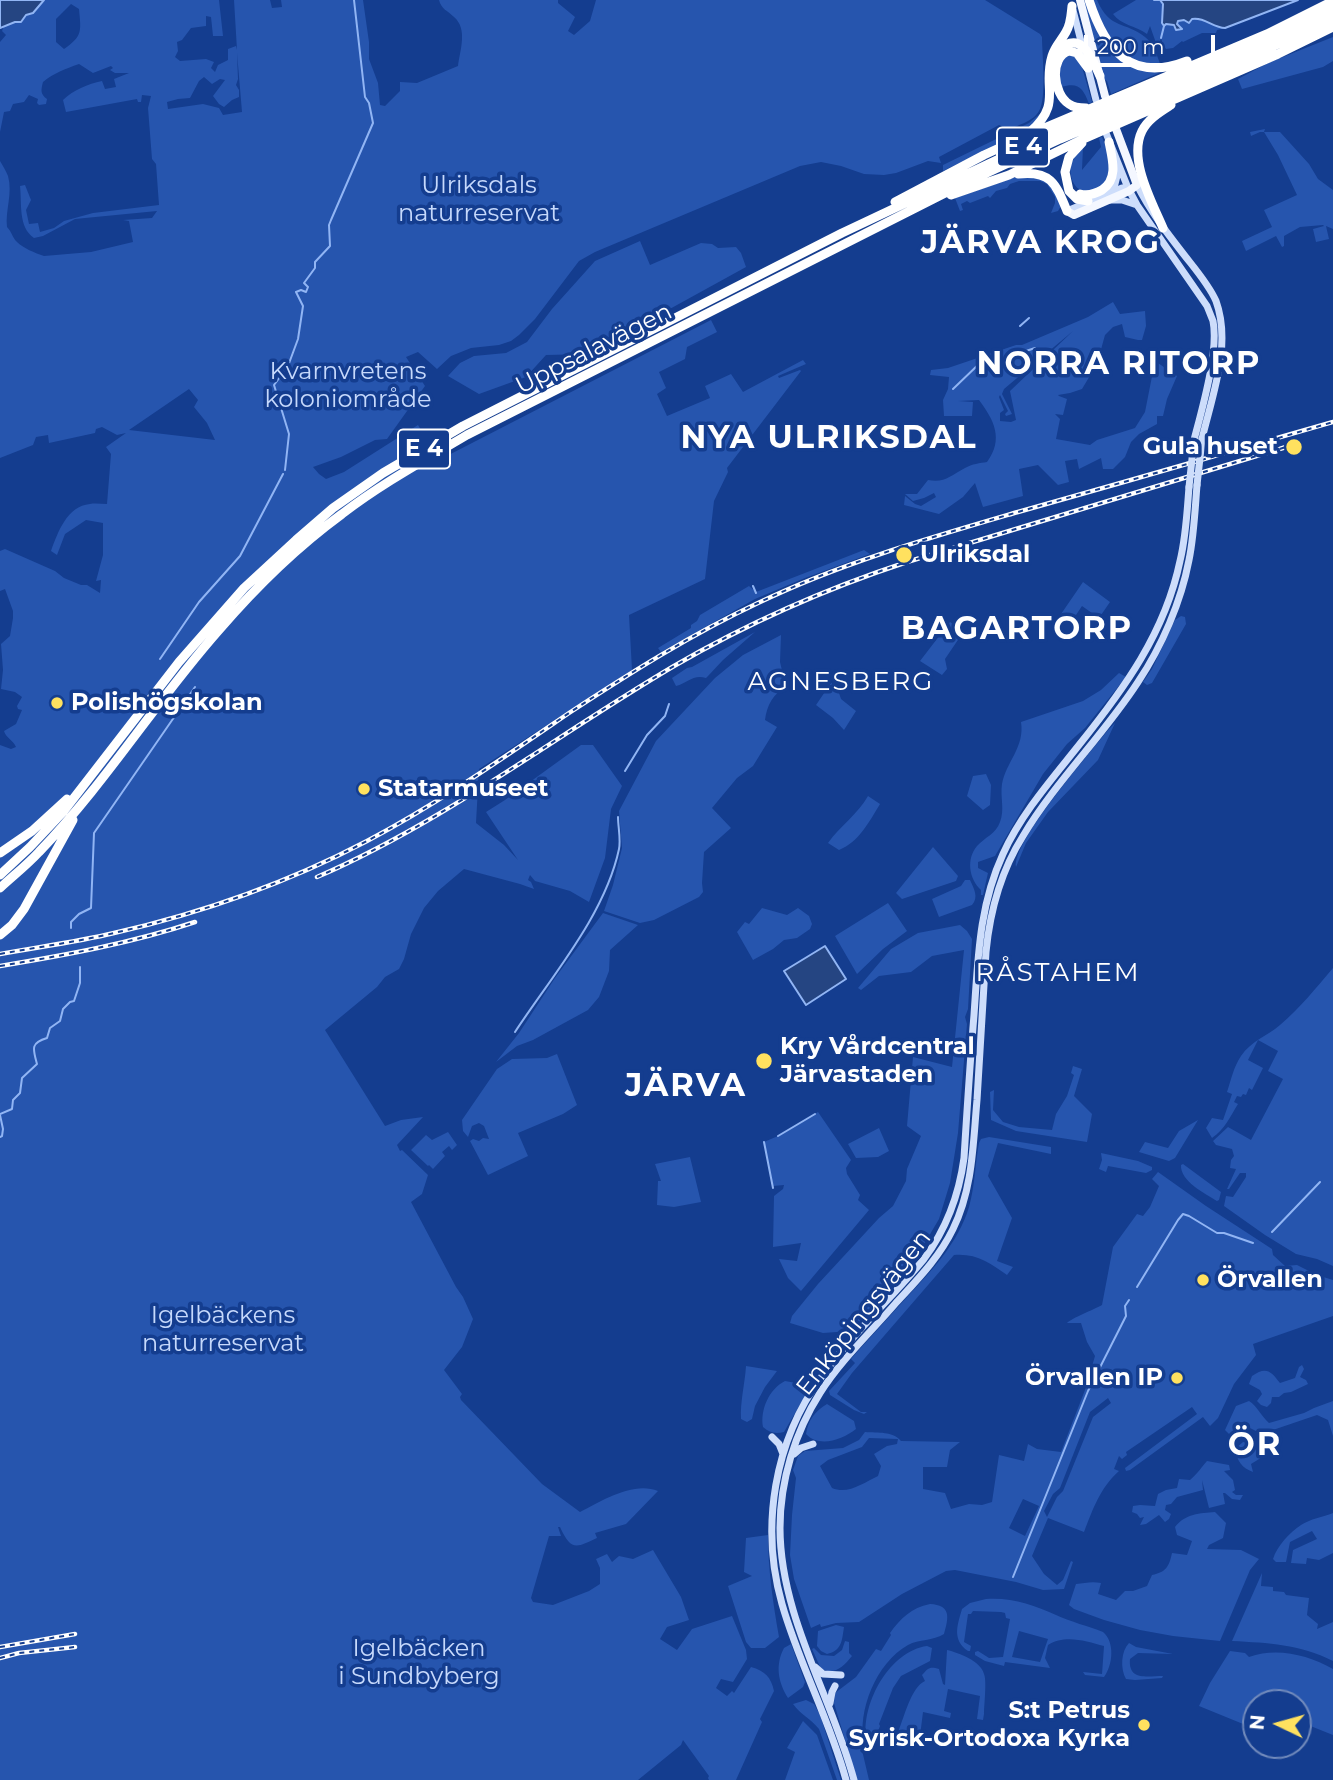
<!DOCTYPE html>
<html>
<head>
<meta charset="utf-8">
<style>
	body { margin:0 }
	#map { position:relative; width:1333px; height:1780px; overflow:hidden; background:#143d8f; font-family:Montserrat,sans-serif }
	canvas { display:block }
	.north { position:absolute; left:1242px; top:1689px; width:70px; height:70px; box-sizing:border-box; background:#143d8f; border:2px solid #728bbc; border-radius:50%; rotate:275deg; font-size:19px; font-weight:700; line-height:28px; text-align:center; color:#fff }
	.north::after { content:''; display:block; margin:auto; width:24px; height:32px; background:#ffe15f; clip-path:polygon(50% 0,100% 100%,50% 72%,0 100%) }
	.scale { position:absolute; left:1084px; top:35px; width:131px; height:32px; box-sizing:border-box; border:4px solid #fff; border-top:0; padding-left:9px; font-size:21px; line-height:24px; white-space:nowrap; color:#fff; -webkit-text-stroke:5px #143d8f; paint-order:stroke }
</style>
</head>
<body>
<div id="map">
<canvas width="1333" height="1780"></canvas>
<div class="north">N</div>
<div class="scale">200 m</div>
</div>
<script>
const c = document.querySelector('canvas').getContext('2d');
c.lineJoin = 'round';
function fill(path, color) {
  c.fillStyle = color;
  c.fill(path, 'evenodd');
}
function strokePath(path, color, width, dash) {
  c.strokeStyle = color;
  c.lineWidth = width;
  c.lineCap = dash ? 'butt' : 'round';
  c.setLineDash(dash || []);
  c.stroke(path);
}
function label(font, color, halo, rows, align = 'center') {
  c.font = font + ' Montserrat,sans-serif';
  c.lineWidth = 7;
  c.setLineDash([]);
  c.textBaseline = 'middle';
  c.strokeStyle = halo;
  c.fillStyle = color;
  for (const [text, x, y, turn = 0] of rows) {
    c.save();
    c.translate(x, y);
    c.rotate((+turn || 0) * Math.PI / 180);
    c.textAlign = isNaN(turn) ? turn : align;
    if (halo) c.strokeText(text, 0, 0);
    c.fillText(text, 0, 0);
    c.restore();
  }
}
fill(new Path2D(`
	M44,0h175l4,36h-10l-2,-19 -5,-1v10l-15,2 -9,12 -5,2 1,9 -3,6 5,4 26,-2 8,3 -3,6 4,4 3,-7 10,-5v-11l8,-3 1,4 -3,-50h36l2,8 10,-1 -1,-7h82l6,42v17l9,24 2,22 5,1 15,-15v-9l17,1 41,-17c2,-16 10,-37 -4,-49 -6,-6 -13,-8 -15,-17h119v3l17,14 -7,14 6,4 16,-14 6,-21h389l55,34 2,3c0,17 5,62 -3,74 -5,10 -23,15 -34,20l-1,-4 -5,-2 -60,32 2,6 -13,-2 -32,12 -12,2 -20,-1 -23,-8 -20,-4 -21,4 -205,86 -16,9 -44,58 -16,16 -8,6 -12,4 -28,3 -20,8 -14,13 -19,-17 -12,5 19,29 -38,53 -12,1 -34,17 -28,10 6,7 7,5 18,-7 74,-47 21,35 272,-140 6,12 -30,15 -2,12 -26,13 7,16 -9,6 10,22 43,-18 -5,-12 26,-12 12,18 60,-32 3,4 -28,12 1,2 21,-8 1,1 -74,97 1,4 -14,29 -9,78 -76,36 3,55 -153,99 -3,54 28,22 14,15 -32,-48 19,-12 76,-55h12l29,41 -11,23 -6,49 -16,44 -19,-11 -35,-10 -5,-6 -2,5 3,2 3,7 -14,-5 -56,-15 -26,22 -14,17 -13,26 -7,25 -5,10 -14,8 -8,10 -52,43 60,96 16,-6 22,-3 -26,28 3,6 2,-1 26,25 -6,19 -11,8 45,85 7,10 10,22 -11,28 -18,23 18,24 -2,3 1,3 81,84 38,28c22,-11 53,-31 78,-21l-32,33 -31,9 2,5c-21,10 -26,13 -37,-11h-2l3,9h-12l-18,62 2,4 20,3 36,-14 11,-7v-16l-4,-9 11,-5 5,8 7,-6 14,3 20,-9 28,47 8,23 -22,7 -7,12 17,11 15,-21 40,-13 14,34 1,9 -14,23 -12,-3 -5,9 11,8 5,-5 2,2 17,-26c14,4 20,10 23,24l-14,28 2,3 -26,58h-27l-1,-2 1,-2 -26,-36 -2,5 -43,35h-638v-1035l11,4 5,-2c-3,-7 -10,-9 -12,-16l12,-7 6,-14 -4,-1 -1,-3 5,-9 -7,-5 -14,-3 2,-19 -2,-26 9,-8 3,-18v-7l-8,-22 -5,2v-40l5,-2 50,22 9,7 17,7h6l13,8 1,-13 -5,1 7,-26v-32l-17,-3 -21,14 -8,21 -6,-4c7,-19 16,-45 39,-47 5,-1 11,0 17,0l4,-50 -5,-7 20,-14 -9,2 -15,-8 -6,2 -1,4 -46,10 -1,-8 -12,2 -3,8 -33,13v-297c3,5 6,10 8,15 5,17 -3,35 -1,51 5,5 5,10 10,15 6,6 18,11 27,14l47,-4 42,-10 -4,-21 -6,-1 29,-2 5,-7 -82,8 -32,17 -9,2c-16,-11 -12,-34 -14,-52l5,-1 6,15 -5,10 3,14 9,-1 2,9 14,-4 10,-7 29,-8 66,-8 -3,-41 -4,-5 -4,-51 3,-12 -9,-1 -1,7h-3l-1,-3 -71,13 -3,-12c10,-10 25,-16 39,-19l3,8 11,-2 -2,-8 15,-6h-14l-5,-3 3,-2 -2,-2 -18,7 -14,-9c-14,5 -25,9 -36,18 -2,8 -3,12 4,17l-1,5 -7,1 -2,-2 1,-4 -9,-4 -5,7 -11,2 -3,7 -6,1 -4,20v-90l6,-7 -4,-4 2,-5 11,-4h4l7,-7 8,-2zM71,4l8,5c2,22 4,27 -15,40l-8,-7v-23zM237,53l5,59 -19,3 -4,-7 -16,-4 -35,5 -1,-7 11,-3 12,-1 9,-17 5,-4 8,7 8,-5 5,1 -12,16 6,8 5,3 8,-7 7,-3v-7l-3,-5 2,-6zM189,389l9,11 -4,7 13,16 8,17 -86,-10z
	M1092,0h5c13,30 28,21 48,37 9,7 12,19 16,29 -7,-1 -16,-1 -23,-3 -26,-8 -37,-40 -46,-63z
	M1136,0h24l3,4 -1,19 2,2 1,-1 9,1 2,5 5,-2 -4,-5 1,-2c8,-2 17,-4 25,-2 8,3 14,8 22,9l-8,2 -1,3h-14l-19,9 -1,-1 -9,7 -7,1 -3,-4 -2,-7 -2,7 -3,-2 -6,-17 -3,8c-11,-8 -26,-9 -34,-20z
	M1084,1h2l8,20 41,47 24,5 -48,21 -4,-13 -3,-2z
	M1333,37v24l-10,6 -81,22 -4,-10 30,-16z
	M1068,54l9,3 5,10 10,35 -3,2c-6,-16 -10,-22 -28,-17l-2,-17 3,-13z
	M1045,102c2,10 -7,21 -17,28l-85,41v-6l86,-42 13,-11z
	M1265,129l-1,3h16l29,32 9,15 15,11v39l-7,-3 3,13 -13,3 -3,-13 11,-3 -1,-1 -23,2 -16,9v10l-2,1 -6,-11 -30,15 -4,-10 30,-14 -8,-17 33,-15 -19,-40 -14,-23h-4l-9,4 -1,-4z
	M1102,137c3,8 7,17 8,26 2,27 -33,41 -39,13 -1,-5 -1,-12 2,-16 2,-5 7,-9 10,-13l-1,23 19,-23 -2,-9z
	M1031,175l18,6 12,25 -3,5 -7,2 4,-10v-6l-8,-13 -7,-3h-21l-9,3 -3,4 -11,3 -6,7 -2,-2 -18,7 -3,-2 -6,3 2,6 -3,1 -5,-13 58,-20z
	M640,241l10,24 51,-22 11,1 6,4 18,-1 5,6 5,14 -158,87 -42,1 -20,22 -47,17 -31,-18 12,-13 14,-7 32,-3 21,-11 25,-33 43,-48z
	M1113,302l7,12 25,-3 1,15 -4,14h-4l-13,-3 -3,-13 -9,3 -8,8 -8,29 -15,25 -12,4 -12,2 1,1 8,3 -4,16 -8,-1 5,5 -4,20 34,6 7,-5 38,-12 10,-16 10,-51 22,15 -10,23 -4,17h-6v8l-18,10 -8,8 -6,15 -12,12h-10l-2,-11 -22,11 -2,-10 -12,2 4,21 -11,3 -20,-20 -19,4 4,27 -40,11 -8,-24 -12,14 -24,17 -35,-9 1,-9 10,8 6,2 15,-9 -2,-4 -10,5 -11,3 -8,-7h12l11,-14c17,3 22,-4 37,-12 7,-4 15,-5 22,-6 17,-23 7,-42 -8,-62l-21,1 15,1 -1,14h-28l-1,-16 5,-11 1,-12 -19,-2 1,-5 17,-2 68,-23h6l66,-28zM1073,331l-63,60 6,29 -5,2 -11,-1v-8l4,-3 -5,-13 1,-2 8,16 -3,3 1,2 6,-2 -10,-20 2,-5z
	M864,550l6,4 -65,24 -50,21 -94,53 -3,-4 33,-20v-3l6,-4 3,-6 49,-29 7,6z
	M1083,582l27,20 -11,16 -17,-12 -10,15h-9l-4,-4z
	M1181,616l4,1 1,7 -34,59 -5,2 -4,-3 9,-13 23,-49z
	M950,622l14,9 -19,28 2,10 -5,6 -22,-14z
	M755,632l-32,28 -15,16 -2,2c-13,-4 -18,5 -30,8l-4,-8 15,-10 5,-1z
	M781,635l-1,27 6,25c-13,7 -19,18 -21,33l12,7 -24,39 -16,12 -25,30 19,20 -27,24 -2,31 1,9 -4,5 -45,23 -14,3 -36,-12 9,-26 9,-37 -3,-37 37,-70 59,-63 28,-23z
	M1119,673l7,4 -41,51 -18,16 -24,30 -48,82 -17,6v6l10,5 -5,22h-2v-5c-12,-11 -15,-31 -4,-44 8,-9 19,-12 23,-24 5,-13 0,-24 2,-38 4,-22 23,-37 19,-62l62,-21 18,-11z
	M831,683l6,4 4,12 15,12 -12,19 -11,-12 -17,-13z
	M1115,723l-17,37 -50,52 -22,31 -10,24c-4,-25 74,-114 92,-137z
	M986,774l5,11 -1,20 -7,5 -16,-14 6,-20z
	M868,796l12,8c-11,18 -21,38 -41,46l-11,-7c12,-17 30,-29 40,-47z
	M933,847l25,29 -2,5 -54,18 -6,-6z
	M965,880h5c4,9 9,17 2,25l-33,12 -7,-18 29,-13z
	M888,903l19,28 -24,18 -26,25 -22,-38z
	M762,908l25,7 11,-7 11,8 3,8 -2,5 -13,9 -13,2 -11,9 -20,11 -16,-28 8,-10 4,2z
	M603,913l35,12 -28,25 -1,21 -10,26 -11,13 -55,30 -16,6 -21,16 23,-29 36,-55z
	M960,925l7,6 5,8 -4,70 -3,8 2,7 -9,109 -8,50 -11,36 -23,39 -65,73 -28,2 -33,-10 2,-7 26,-32 61,-66 14,-12 13,-25 1,-12 14,-33 -14,-10 6,-69 39,10 12,-117 -32,6 -21,16 -32,4 -18,14 -3,-2 33,-39 27,-16z
	M1333,968v298l-16,-7 -21,-5 -31,-19 -41,-29 2,-10 7,1 13,-20v-4h-6l-11,16h-2l9,-20 -6,-1 1,-8 3,-4 -2,-7 -16,-4 -3,-4 15,-14 23,13 32,-61 -15,-8 10,-20 -20,-11 -10,20 15,8 -11,22 -3,-2 -3,7 -3,-1 -2,3 -4,-1 -3,6 4,2c-8,13 -13,25 -26,34l-6,-10 6,-10 11,2 9,-26 -5,-2c4,-12 7,-26 14,-36 10,-15 26,-20 39,-31 20,-17 36,-37 53,-57z
	M557,1054l20,51 -14,9 -45,19 10,23 -40,19 -18,-34 3,-2 6,2 4,-3 6,1 -5,-13 -5,-3 -7,3 -4,11 -5,-6 -1,-11 35,-51 15,-10 35,-1z
	M1073,1066l9,3 -8,27 18,18 -5,28 -71,-11 -25,-11 -1,-28 4,-2 -1,20 10,12 16,5 33,3 4,-16 11,-18 7,-21 -3,-2z
	M818,1112l33,48 -5,8 1,6 13,21 -2,5 11,10 -68,81 -13,-13 -9,-19 18,2 4,-18 -28,4 1,-51 9,-7 1,-4 -11,1 -9,-44 14,-6z
	M1198,1120l-23,38 -6,3 -30,-9 6,-10 23,6 11,-17z
	M879,1128l10,23 -11,6 -22,1 -8,-14z
	M448,1132l9,13 -5,5 -3,-4 -7,6 3,4 -12,13 -4,-4 -1,1 -17,-16 15,-15 6,5z
	M989,1137l62,10v7l-53,-11 -10,33 24,42 -15,43 16,6 -6,8c-17,-12 -31,-22 -53,-20l-102,118 -15,21 24,18h6l-3,2 -10,-4 -24,-15 -1,-4 26,-28 -4,-4 6,-7c17,-19 34,-37 51,-56 25,-27 50,-53 61,-89 6,-21 6,-43 10,-64l2,-4z
	M1101,1153l37,8 14,6v3l-6,3 -38,-7 -2,6 -7,-3 3,-9z
	M690,1157l11,45 -27,5 -17,-2 1,-24h3l-6,-17z
	M1183,1164l38,28 -2,8 -2,1c-13,-8 -37,-20 -36,-36z
	M1158,1172l48,34 66,43 1,6 12,11 12,-1 20,10 16,5v36l-80,28 3,11 -22,29 -16,34 -8,8 -7,-9 -73,53 -4,1 -1,-3 72,-54 -5,-7 -66,45 1,3 -5,4 -3,-3 -5,13 5,2c-19,17 -26,38 -35,61l-36,-14 -16,38 12,18 13,11 6,-5 8,-19 2,1 -9,27 -21,1 -27,-8 -61,-12 -9,1 -44,23 -43,28 -23,1 -15,4 -1,-3 -9,4 -17,-49 -4,-24 2,-40 4,-37 -3,-8 5,-14 7,-5 38,-3 16,-8 6,-8c13,1 28,-1 36,9l59,1 -10,8 -3,17h-24v22l22,4 6,16 18,-5 13,1 10,-3 7,-47 25,6 4,-17 9,5 24,3 24,-62 10,-34 -8,-14 -6,-19h-14c5,-5 26,-13 35,-18l11,-58 24,-33 6,2 7,-9 9,-21 -7,-7zM1108,1398l3,5 -18,14 -30,74 -6,6 -10,20 -3,-6 9,-17 7,-6 30,-76zM869,1438l29,1 -1,5 -10,2 -13,8 7,12 -3,10c-15,7 -30,19 -46,12l-12,-22 8,-6 34,-13zM1023,1499l16,7 -14,30 -16,-8z
	M1302,1365l2,4 -4,8 6,3 2,4 -17,8 -7,1 -5,4h-7l-1,6 -4,4 -6,-2 -4,-4 5,-7 -2,-4 -11,-6 3,-8c14,-10 19,-5 28,7l15,-5 4,-11z
	M746,1366l31,5 -12,16 -10,19 -3,13 -5,3 -6,-3c-1,-17 4,-36 5,-53z
	M785,1381l11,2 13,6 -25,43c-9,2 -14,1 -21,-5 -3,-17 6,-38 22,-46z
	M1249,1401c8,5 12,15 20,22l35,-10 10,-5 19,-7v35l-5,-16 -11,-5 -47,16 -6,6v4l-3,2 3,13 -13,8 2,8c-11,-4 -16,-11 -18,-23l8,-7 6,1v6h7l3,-11 -1,-6 -8,-4 -4,7 -6,-3 -5,6 -4,-2 -6,-6 11,-24z
	M827,1404l27,17 2,8c-14,11 -37,19 -50,5 2,-14 9,-23 21,-30z
	M1207,1461l22,4 1,5 -6,1 9,9 2,10 -3,2 4,3h7l-3,5 -8,-1 -7,-6h-2l2,11 -16,4 -7,-28 1,10 -26,7 -6,7 -5,1 -1,5 6,4 -2,5 -4,3 -6,-7 -13,9 -6,1 4,-8 -4,1 -3,-4 -5,-2 1,-6 7,-1 15,1 3,-12 8,-4 11,-2 2,-9 11,1c7,-6 11,-12 17,-19z
	M1215,1512l11,11 -3,15 -14,7 -2,4 34,1 18,9 -9,11 -30,71 -47,-5 -33,-6 -36,-10 -30,-11 -5,-4 7,-21c9,-1 16,-3 25,-1l-3,11 18,6 9,-9h8l14,-5 5,-11c14,-3 17,-8 20,-22l15,2 5,-14 -15,-6 -2,-8c10,-13 25,-14 40,-15z
	M1333,1513v40l-14,7 -12,-2 -1,6 -15,-1 2,-13 24,-11 -5,-8 -22,11 -4,20h-10l-3,-3c4,-13 17,-27 28,-34 9,-6 22,-8 32,-12z
	M768,1535c0,34 5,68 11,102l-14,11h-14l-5,-6 -18,-56 24,-10 -8,-4 2,-34z
	M1262,1573l-1,13 12,1v4l11,1 2,3 23,3 -2,17 11,9 -1,5 16,-7v39c-34,-17 -64,-18 -101,-20z
	M986,1599c25,-2 48,6 70,16 15,7 32,11 47,17 12,10 10,33 1,45l-19,-2 -2,-3 19,2 2,-28c-18,-5 -39,-12 -56,-1l-3,13 5,10 -45,-6 -1,4 -19,-5 -10,-6v-3l3,-1 11,7 14,-1 7,-38 -4,-1 -1,-5 -4,-1 -28,-1 -2,3h-3l-4,28 7,4 -1,5h-2c-16,-11 -11,-25 -6,-42l8,-6zM1019,1631l29,8 -8,23 -28,-5z
	M930,1604c21,1 19,13 14,30 -11,7 -25,5 -36,11 -32,18 -51,66 -44,100l-3,1 8,34h-12l-23,-77 1,-10 21,-16 20,-28 5,2 10,-16 -1,-2c11,-15 21,-25 40,-29z
	M836,1625l8,2c-2,13 -2,24 -17,27l-6,-3 -4,-5 1,-15z
	M845,1641l4,1v11l3,3c-9,11 -17,19 -31,13l-9,-20 2,-1 7,7 13,1 8,-6z
	M1129,1643l7,4 37,7 -35,-1 -8,6c-2,22 17,17 33,17l-1,2 -27,2 -9,-1c-6,-10 -5,-28 3,-36z
	M791,1644l14,38 -2,5 -15,11c-10,-16 -13,-33 -4,-50z
	M927,1646l5,2 -2,13 -29,15 -8,12 -14,36 1,2 -4,11h-10c-4,-35 24,-86 61,-91z
	M947,1650c12,3 34,11 37,24 3,7 0,31 0,40l-1,6 -6,-1 3,-23 -32,-7 -4,22 7,2 -1,5 -27,-6 -3,24 -39,1 5,-5h12c6,-14 13,-45 27,-51l-3,-6c6,-7 8,-9 17,-6l4,15 2,1z
	M1230,1651l15,2 4,4c28,-10 59,-2 84,12v66l-35,-14v-18h-42l-8,23 -49,-20 11,-23z
	M806,1700l8,4 6,11 21,65h-4l-18,-51c-8,-10 -19,-15 -26,-25z
	M803,1721l14,14 16,45h-48l10,-28 -8,-4z`), '#2655ae');
const water = new Path2D(`
	M0,0h44l-11,13 -7,2 -5,7h-6l-15,6z
	M1154,0h144l-73,28c-12,0 -20,-11 -33,-9l-3,4 -5,-3 -6,1 -1,3 5,5 -6,1 -2,-5 -8,-1 -2,2 -2,-3 1,-19 -3,-4z
	M825,946l21,33 -40,26 -22,-34z`);
fill(water, '#254582');
strokePath(water, '#91b5f4', 2);
strokePath(new Path2D(`
	M1161,38l3,-12
	M1020,326l9,-8
	M1020,353l15,-5
	M953,389l27,-26 5,3 34,-12
	M285,470l4,-36 -15,-49 14,-19 10,-27 5,-33 -7,-14 5,-2 5,2 2,-5 -4,-4 11,-15v-6l15,-16 -1,-21 2,-5 42,-97 -4,-20 -4,-6 -11,-97
	M753,586l3,7
	M160,659l39,-57 41,-46 43,-82
	M625,771l22,-36 18,-19 4,-12
	M71,928v-6l8,-8 12,-6 3,-75 101,-146
	M515,1032c36,-55 90,-117 104,-183 2,-10 -1,-22 -1,-32
	M0,1114l12,-5 1,-9 7,-7 2,-15 15,-14c-4,-15 -7,-21 10,-26l3,-10 10,-7 3,-12 7,-7 4,-1 6,-18v-16
	M778,1136l37,-22
	M0,1137l2,-1 1,-7 -3,-14
	M764,1142l9,46
	M1272,1232l48,-50
	M1137,1287l41,-67 5,-6 6,2 28,17h7l29,10
	M1013,1577l75,-186 38,-75 -1,-10 4,-6`), '#91b5f4', 2);
strokePath(new Path2D(`
	M1073,10l23,90
	M1106,133l22,55 9,17 70,101c2,5 4,10 6,15 6,30 -11,88 -19,119
	M1137,185c13,26 30,48 48,71 11,14 24,29 31,45 16,44 -4,95 -14,138
	M1109,192l6,-8 4,-16
	M1109,200h13l15,5
	M1067,211l55,-23 9,1
	M772,1437l7,7 4,10
	M794,1454l7,-6 12,-4
	M815,1667l8,7 18,1
	M830,1703l2,-11 3,-6
	M846,1780c-16,-60 -47,-116 -64,-176 -22,-77 -8,-163 40,-228 30,-42 69,-77 102,-117 23,-31 35,-64 40,-101 3,-48 6,-96 10,-143 4,-57 5,-109 29,-161 18,-40 49,-75 76,-109 45,-56 86,-112 101,-184 6,-24 7,-49 9,-74
	M854,1780c-22,-83 -74,-164 -74,-252 0,-47 15,-96 40,-135 21,-33 50,-60 75,-89 22,-24 44,-46 58,-75 20,-41 20,-85 24,-129 3,-49 6,-99 9,-148 4,-41 15,-81 37,-116 33,-55 80,-100 115,-154 24,-36 43,-80 51,-122 5,-24 6,-50 8,-75`), '#cdddfb', 7);
strokePath(new Path2D(`
	M1080,0l25,96
	M1067,211l7,4 55,-24 8,-6 -21,-56`), '#f4f7ff', 8);
strokePath(new Path2D(`
	M1089,0c16,50 42,83 98,61
	M1057,51c25,-22 34,6 43,25
	M1086,108c-6,0 -12,0 -17,-4 -16,-10 -20,-47 0,-53l8,2 11,15
	M1030,132c33,-29 12,-44 22,-76 3,-10 9,-15 14,-24 5,-8 5,-17 6,-26
	M1082,143l-13,14 -4,15 4,19 8,8 11,2
	M1018,174c33,-4 38,10 49,37
	M1080,194c8,2 15,0 22,-4 17,-11 10,-32 7,-48
	M951,195l58,-20 74,-36 195,-85 55,-27
	M895,202l89,-47 37,-17 246,-104 66,-33
	M1163,228c-11,-26 -35,-69 -21,-97 6,-12 18,-19 29,-26
	M0,853l32,-22 35,-32
	M0,875l30,-28 33,-35 116,-150 65,-74 52,-48 37,-32 50,-35 80,-47 379,-193 212,-100 214,-92 65,-31
	M0,888c13,-12 27,-23 39,-36 66,-68 117,-151 180,-222 36,-42 78,-83 123,-116 39,-30 83,-54 125,-79l494,-250 99,-46 163,-69 110,-52
	M0,935l12,-10 12,-16 49,-89`), '#fff', 9);
const rail = new Path2D(`
	M317,877c127,-55 238,-141 357,-211 74,-43 151,-77 233,-104l389,-118
	M0,954c38,-7 77,-12 114,-21 88,-20 173,-50 253,-92 70,-37 136,-83 202,-128 61,-40 123,-79 189,-110 83,-40 171,-65 260,-91 105,-30 210,-59 315,-90
	M0,966c66,-11 132,-23 195,-44
	M0,1647l75,-13
	M0,1658l19,-5 56,-6`);
strokePath(rail, '#fff', 4.5);
strokePath(rail, '#143d8f', 2, [5]);
strokePath(new Path2D(`
	M1197,485l5,-46
	M1189,487l5,-47`), '#cdddfb', 7);
for (const [x, y, r, color] of [
	[1294,447,9,"#ffe15f"],
	[904,555,9,"#ffe15f"],
	[57,703,7,"#ffe15f"],
	[364,789,7,"#ffe15f"],
	[764,1061,9,"#ffe15f"],
	[1203,1280,7,"#ffe15f"],
	[1177,1378,7,"#ffe15f"],
	[1144,1725,7,"#ffe15f"]
]) {
  const dot = new Path2D();
  dot.arc(x, y, r, 0, 2 * Math.PI);
  c.fillStyle = color;
  c.fill(dot);
  strokePath(dot, '#143d8f', 2.5);
}
for (const [x, y, w] of [
	[1023,147,52],
	[424,449,52]
]) {
  const box = new Path2D();
  box.roundRect(x - w / 2, y - 19.5, w, 39, 5);
  c.fillStyle = '#143d8f';
  c.fill(box);
  strokePath(box, '#fff', 2);
}
label('bold 23px', '#fff', null, [
	["E 4",1023,147],
	["E 4",424,449]
]);
label('24px', '#c6d9fc', '#143d8f', [
	["Ulriksdals",479,186],
	["naturreservat",479,214],
	["Kvarnvretens",348,372],
	["koloniområde",348,400],
	["Igelbäckens",223,1316],
	["naturreservat",223,1344],
	["Igelbäcken",419,1649],
	["i Sundbyberg",419,1677]
]);
label('24px', '#fff', '#143d8f', [
	["Uppsalavägen",594,349,-27],
	["Enköpingsvägen",864,1313,-52]
]);
label('bold 24px', '#fff', '#143d8f', [
	["Gula huset",1278,447,"right"],
	["Ulriksdal",920,555],
	["Polishögskolan",71,703],
	["Statarmuseet",378,789],
	["Kry Vårdcentral",780,1047],
	["Järvastaden",780,1075],
	["Örvallen",1217,1280],
	["Örvallen IP",1163,1378,"right"],
	["S:t Petrus",1130,1711,"right"],
	["Syrisk-Ortodoxa Kyrka",1130,1739,"right"]
], 'left');
c.letterSpacing = '2px';
label('26px', '#fff', '#143d8f', [
	["AGNESBERG",841,682],
	["RÅSTAHEM",1058,973]
]);
c.letterSpacing = '0px';
c.letterSpacing = '2px';
label('bold 32px', '#fff', '#143d8f', [
	["JÄRVA KROG",1041,244],
	["NORRA RITORP",1119,365],
	["NYA ULRIKSDAL",829,439],
	["BAGARTORP",1017,630],
	["JÄRVA",686,1087],
	["ÖR",1255,1446]
]);
c.letterSpacing = '0px';
</script>
</body>
</html>
